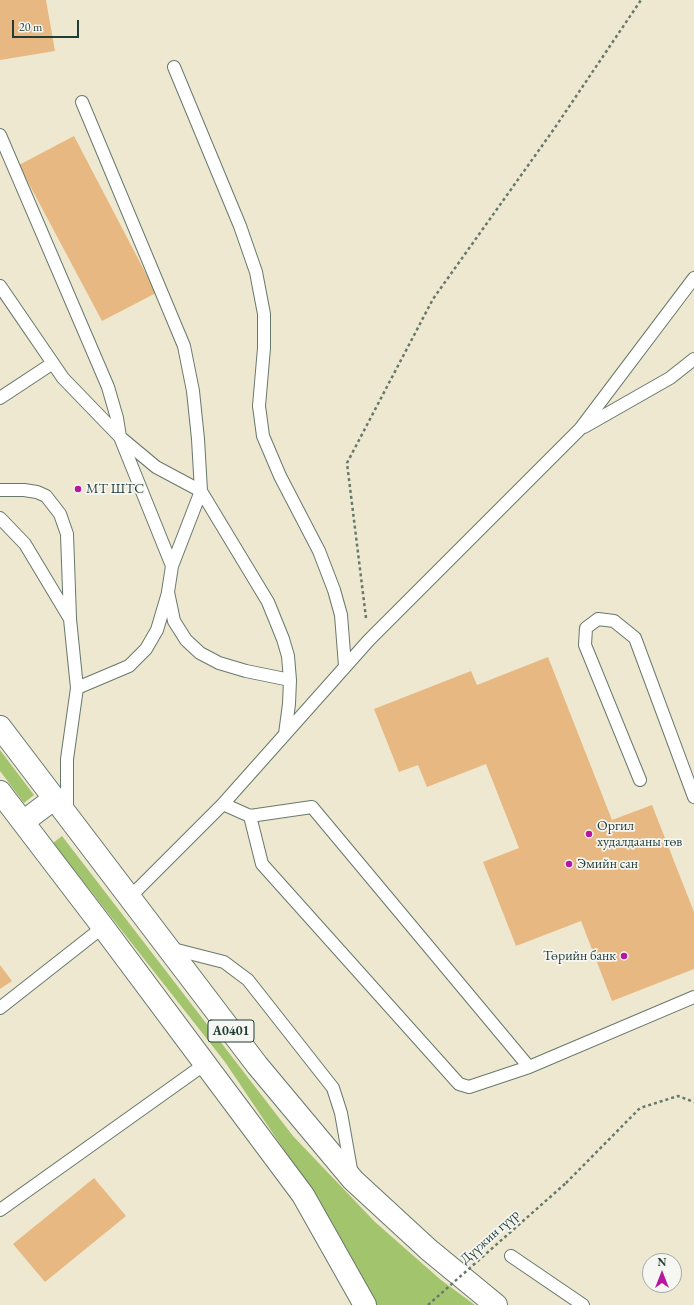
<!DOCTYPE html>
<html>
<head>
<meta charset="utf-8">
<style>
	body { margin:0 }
	#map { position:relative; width:694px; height:1305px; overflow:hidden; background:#eee8d0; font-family:"EB Garamond",serif }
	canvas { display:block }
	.north { position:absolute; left:642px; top:1253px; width:40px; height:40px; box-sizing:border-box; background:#f6f6f2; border:1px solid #a0aca6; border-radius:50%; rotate:0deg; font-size:11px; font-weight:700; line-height:16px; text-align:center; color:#1f3d34 }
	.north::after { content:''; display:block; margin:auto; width:14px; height:18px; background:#b5179e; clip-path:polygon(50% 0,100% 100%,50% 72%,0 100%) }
	.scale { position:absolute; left:12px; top:20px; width:67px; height:18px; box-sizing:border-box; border:2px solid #1f3d34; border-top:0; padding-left:5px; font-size:12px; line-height:14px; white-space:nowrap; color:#1f3d34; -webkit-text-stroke:3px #f6f6f2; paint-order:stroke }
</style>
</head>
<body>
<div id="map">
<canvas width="694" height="1305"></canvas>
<div class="north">N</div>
<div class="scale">20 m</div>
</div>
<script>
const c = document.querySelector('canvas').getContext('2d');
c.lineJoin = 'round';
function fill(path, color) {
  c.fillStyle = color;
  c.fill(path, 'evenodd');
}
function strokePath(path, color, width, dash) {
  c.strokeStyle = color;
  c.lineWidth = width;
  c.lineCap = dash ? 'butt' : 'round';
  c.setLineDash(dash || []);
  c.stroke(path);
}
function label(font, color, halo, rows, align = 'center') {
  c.font = font + ' "EB Garamond",serif';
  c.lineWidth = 3.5;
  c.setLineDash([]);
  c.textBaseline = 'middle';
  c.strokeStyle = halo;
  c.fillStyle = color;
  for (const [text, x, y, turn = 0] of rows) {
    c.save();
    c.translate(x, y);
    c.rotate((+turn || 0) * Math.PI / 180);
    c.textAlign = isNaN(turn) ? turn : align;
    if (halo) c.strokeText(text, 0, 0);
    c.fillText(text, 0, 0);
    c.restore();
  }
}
fill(new Path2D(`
	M0,750l34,45 -10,8 -24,-32z
	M62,836l231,300 82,86 66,58 34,25h-98l-62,-109 -90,-134 -172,-219z`), '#a2c46d');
fill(new Path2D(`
	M0,0h46l9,51 -55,9z
	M74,136l82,157 -54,28 -83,-156z
	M548,657l64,163 40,-15 42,107v57l-82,32 -31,-80 -65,25 -33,-84 36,-14 -33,-84 -59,23 -9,-22 -19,7 -25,-63 97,-38 6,14z
	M0,965l12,16 -12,8z
	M94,1178l32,38 -81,66 -32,-38z`), '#e7b881');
const service = new Path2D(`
	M174,67l66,159 16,46 8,42v34l-5,58 4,30 17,40 39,75 15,39 7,25 4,51
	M82,102l102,244 9,45 5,48 3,52 -29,75 -4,26 6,29 12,19 14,13 19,10 27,8 44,9
	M0,135l108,252 9,31 3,19 52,129
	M0,286l63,92 57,59 36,30 45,24 67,111 15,37 5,17 2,24 -1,24 -4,30
	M0,398l53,-35
	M584,427l86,-49 24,-19
	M0,490h24l13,2 9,4 14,18 7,20 3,84
	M0,518l25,26 45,75 7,69 -10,71v54
	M77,688l52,-22 17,-17 11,-19 11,-37
	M640,780l-55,-135 1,-17 12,-9 16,2 21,17 59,159
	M223,804l146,-164 211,-211 114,-151
	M250,816l12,48 197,220 10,3 60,-20 165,-70
	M130,897l93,-93 27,12 62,-9 217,260
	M169,948l55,14 24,18 85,108 8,25 11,62
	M0,1008l103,-81
	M0,1210l205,-146
	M511,1256l72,49`);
const trunk = new Path2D(`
	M0,727l257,338 96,115 76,70 67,55
	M0,792l103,135 200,268 62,110
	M23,822l32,-24`);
strokePath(service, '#67796b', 14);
strokePath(trunk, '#67796b', 24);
strokePath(new Path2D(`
	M366,618l-19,-155 86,-164 121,-170 87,-129
	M566,1183l74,-75 38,-12 16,6`), '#67796b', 2.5, [3, 3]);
strokePath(service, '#fff', 12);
strokePath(trunk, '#fff', 22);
strokePath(new Path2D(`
	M428,1305l138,-122`), '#67796b', 2.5, [3, 3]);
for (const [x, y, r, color] of [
	[78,489,4,"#b5179e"],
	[589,834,4,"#b5179e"],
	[569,864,4,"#b5179e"],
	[624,956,4,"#b5179e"]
]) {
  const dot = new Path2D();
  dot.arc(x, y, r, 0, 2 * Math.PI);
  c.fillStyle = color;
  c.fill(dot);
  strokePath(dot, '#f6f6f2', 1.5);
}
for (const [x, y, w] of [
	[231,1031,46]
]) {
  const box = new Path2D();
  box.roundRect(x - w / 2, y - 11, w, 22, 3);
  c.fillStyle = '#f6f6f2';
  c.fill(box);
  strokePath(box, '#1f3d34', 1);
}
label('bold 13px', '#1f3d34', null, [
	["A0401",231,1031]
]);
label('14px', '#1f3d34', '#f6f6f2', [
	["МТ ШТС",86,489],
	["Оргил",597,826],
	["худалдааны төв",597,842],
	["Эмийн сан",577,864],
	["Төрийн банк",616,956,"right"]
], 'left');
label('14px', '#1f3d34', '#f6f6f2', [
	["Дүүжин гүүр",490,1237,-42]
]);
</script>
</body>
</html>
